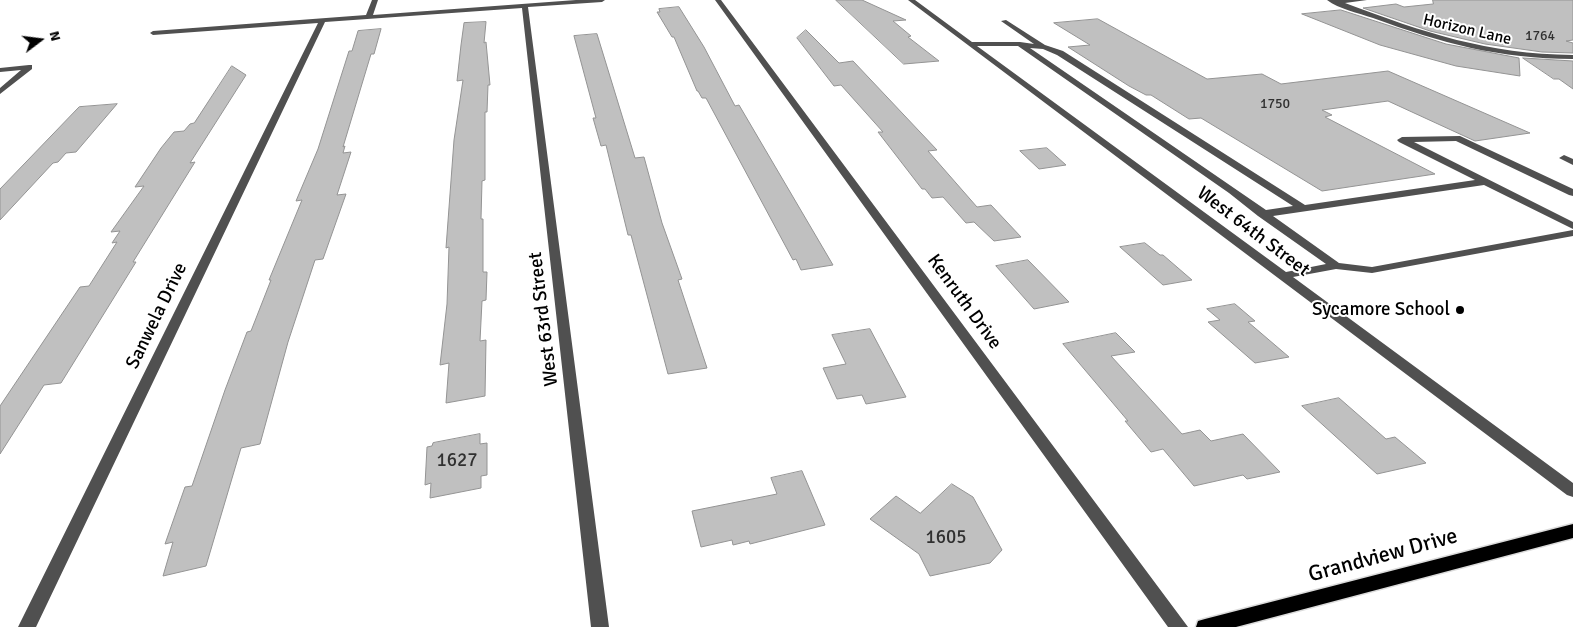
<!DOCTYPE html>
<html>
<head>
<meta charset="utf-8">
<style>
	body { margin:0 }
	#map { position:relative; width:1573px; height:627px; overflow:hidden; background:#fff; font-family:Signika,sans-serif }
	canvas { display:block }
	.north { position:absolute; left:15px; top:15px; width:50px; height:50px; -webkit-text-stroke:4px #fff; paint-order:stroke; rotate:75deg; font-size:14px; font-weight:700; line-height:20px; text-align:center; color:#000 }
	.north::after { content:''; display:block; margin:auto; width:18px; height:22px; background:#000; clip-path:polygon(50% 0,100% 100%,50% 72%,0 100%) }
</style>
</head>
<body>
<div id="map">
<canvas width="1573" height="627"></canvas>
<div class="north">N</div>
</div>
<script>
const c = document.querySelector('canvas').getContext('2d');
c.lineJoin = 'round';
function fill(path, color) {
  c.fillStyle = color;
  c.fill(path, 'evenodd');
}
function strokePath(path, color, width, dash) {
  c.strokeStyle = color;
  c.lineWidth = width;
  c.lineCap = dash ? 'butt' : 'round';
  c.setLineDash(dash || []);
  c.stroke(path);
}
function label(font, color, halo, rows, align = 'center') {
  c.font = font + ' Signika,sans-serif';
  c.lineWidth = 4;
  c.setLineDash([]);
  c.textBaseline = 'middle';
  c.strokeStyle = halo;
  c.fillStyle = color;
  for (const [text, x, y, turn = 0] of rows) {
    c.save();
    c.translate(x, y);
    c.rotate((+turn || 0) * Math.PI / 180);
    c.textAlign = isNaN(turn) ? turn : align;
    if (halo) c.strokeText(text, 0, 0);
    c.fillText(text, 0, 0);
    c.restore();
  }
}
const building = new Path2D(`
	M836,0h26l44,20 -13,1 18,15 -3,1 31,24 -35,3z
	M1433,0h140v40l-7,1 7,2v10l-31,-1 -57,-8 -55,-13 -67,-23 33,-4 8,3 29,-3z
	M679,7l25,40 31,59 4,-1 94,160 -32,5 -5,-11 -3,1 -87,-162h-4l-4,-7h-1l-23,-54h-2l-15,-25h3l-1,-3z
	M1341,10l105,34 73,14 1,18 -64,-10 -76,-21 -78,-31z
	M1098,19l109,60 55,-5 19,10 107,-13 142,62 -55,8 -87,-40 -66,9 10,5 -7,2 110,57 -113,17 -121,-73 -12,1 -38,-24h-5l-17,-9 -61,-39 22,-2 -36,-22z
	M486,22l-2,21 2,-1 4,43h-2l-1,27h-2v68l-3,1 -1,38h2v53h4l-1,28 -4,1 -2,40 6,-1 -1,56 -39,7 3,-40 -9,2 7,-61 2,-57 -3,1 8,-108 9,-60 -6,1 4,-36 3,-22z
	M381,29l-7,25h-3l-28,93 2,-1 -2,7 8,-1 -14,43 9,-1 -23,65 -8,1 -27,82 -28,102 -19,4 -35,118 -43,10 10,-34 -8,2 20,-57 7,-1 33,-96 22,-58 4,-1 20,-51h-2l33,-80 -6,1 22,-52 31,-98h3l6,-20z
	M806,30l33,33 14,-2 84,89 -9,1 49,56 14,-2 30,32 -27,4 -20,-19 -8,1 -23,-26 -11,1 -7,-9h-3l-44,-57h5l-42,-47 -7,1 -37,-48z
	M597,34l38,124 9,-1 18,66 20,56 -4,1 29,88 -39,6 -37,-139h-3l-22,-90 -5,1 -8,-28h3l-22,-82z
	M1523,58l50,3v28l-14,-10h-5z
	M232,66l14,9 -56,88 5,-1 -62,100h3l-75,121 -17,2 -44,69v-48l80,-119 9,-1 28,-44 -5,1 8,-12 -9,1 33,-46 -9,1 26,-39 13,-16 10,-1 6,-7 4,-1z
	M117,104l-41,48 -10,1 -8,9 -5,1 -53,57v-31l79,-82z
	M1047,148l19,17 -27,4 -19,-18z
	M1145,243l15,12h3l29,25 -29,5 -43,-38z
	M1028,260l41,42 -35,7 -38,-43z
	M1235,304l20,17 -7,1 41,35 -34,6 -47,-41 12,-2 -13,-11z
	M870,329l36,68 -40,7 -4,-9 -25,4 -14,-31 23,-4 -14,-29z
	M1116,333l19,19 -24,4 71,78 18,-4 11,11 32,-7 37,38 -33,7 -4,-4 -49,11 -31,-37 -12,3 -26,-31h3l-65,-77z
	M1339,398l47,41 9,-2 31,26 -49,11 -75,-68z
	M480,434v10l7,-1v32l-6,1v12l-51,10 1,-15 -6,2 2,-38 5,-1 1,-3z
	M802,471l23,54 -75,19 -1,-3 -16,4 -1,-5 -31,7 -9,-36 85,-17 -6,-16z
	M952,484l21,13 29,53 -12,13 -60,13 -11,-22 -49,-35 26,-23 24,17z`);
fill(building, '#c0c0c0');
strokePath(building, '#949494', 1);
const major = new Path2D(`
	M1573,524v14l-337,89h-40l2,-6 7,-2z`);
strokePath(major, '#dbdbdb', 3);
fill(new Path2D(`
	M372,0h6l-5,15 203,-15h29l-3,2 -74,5 81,620h-18l-69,-619 -197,14 -289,605h-18l300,-604 -165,12 -3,-2 3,-2 213,-16z
	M715,0h6l467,627h-20z
	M908,0h7l57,42h48l14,2 -33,-23 5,-1 39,25 18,6 242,154 170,-25 -76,-38 -2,-2 5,-3 58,-1 113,53v7l-4,-1 -113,-54 -42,1 159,80v7l-89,-44 -211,31 66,47 33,4 201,-37v6l-201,37 -36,-4 -43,8 280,206v14l-6,-2zM977,46h41l211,147 29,23 68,48 -40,8zM1030,48l13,1 14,6 236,151 -27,4z
	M1327,0h40l-22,3c80,30 142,51 228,52v4c-73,0 -132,-16 -200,-41 -15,-5 -34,-9 -46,-18z
	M29,65h3v4l-32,25v-6l21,-18 -21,2v-4z
	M1564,155l9,4v6l-14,-7z`), '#505050');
fill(major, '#000');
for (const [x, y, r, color] of [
	[1460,310,5,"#000"]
]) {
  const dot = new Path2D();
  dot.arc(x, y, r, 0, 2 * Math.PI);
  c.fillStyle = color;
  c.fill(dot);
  strokePath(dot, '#fff', 2);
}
label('14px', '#303030', null, [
	["1764",1540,36],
	["1750",1275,104]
]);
label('16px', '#000', '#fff', [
	["Horizon Lane",1467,30,13]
]);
label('19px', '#000', '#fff', [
	["West 64th Street",1253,232,37],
	["Kenruth Drive",964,302,54],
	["Sanwela Drive",157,316,-64],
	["West 63rd Street",544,319,-97]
]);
label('19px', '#000', '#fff', [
	["Sycamore School",1450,310]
], 'right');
label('19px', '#303030', null, [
	["1627",457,461],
	["1605",946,538]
]);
label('22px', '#000', '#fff', [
	["Grandview Drive",1383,556,-15]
]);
</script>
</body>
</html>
